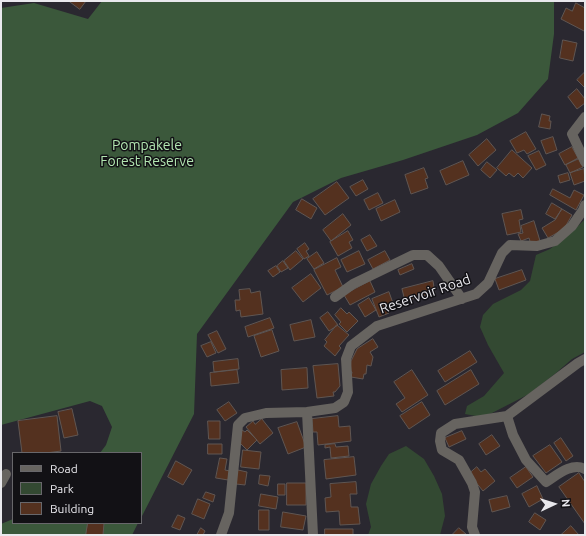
<!DOCTYPE html>
<html>
<head>
<meta charset="utf-8">
<style>
	body { margin:0 }
	#map { position:relative; width:586px; height:536px; overflow:hidden; background:#2a2830; font-family:Ubuntu,sans-serif }
	canvas { display:block }
	.frame { position:absolute; inset:0; border:2px solid #e9e8ed; pointer-events:none }
	.legend { position:absolute; left:12px; top:452px; width:130px; height:72px; box-sizing:border-box; background:#121115; border:1px solid #68676b; margin:0; padding:5px 7px; list-style:none; font-size:12px; color:#e9e8ed }
	.legend li { display:flex; align-items:center; gap:8px; height:20px }
	.legend b { width:20px; border:1px solid #68676b }
	.north { position:absolute; left:534px; top:484px; width:40px; height:40px; -webkit-text-stroke:3px #121115; paint-order:stroke; rotate:86deg; font-size:11px; font-weight:700; line-height:16px; text-align:center; color:#e9e8ed }
	.north::after { content:''; display:block; margin:auto; width:14px; height:18px; background:#e9e8ed; clip-path:polygon(50% 0,100% 100%,50% 72%,0 100%) }
</style>
</head>
<body>
<div id="map">
<canvas width="586" height="536"></canvas>
<div class="frame"></div>
<ul class="legend">
<li><b style="height:5px;background:#676460"></b>Road</li>
<li><b style="height:11px;background:#334932"></b>Park</li>
<li><b style="height:11px;background:#54311f"></b>Building</li>
</ul>
<div class="north">N</div>
</div>
<script>
const c = document.querySelector('canvas').getContext('2d');
c.lineJoin = 'round';
function fill(path, color) {
  c.fillStyle = color;
  c.fill(path, 'evenodd');
}
function strokePath(path, color, width, dash) {
  c.strokeStyle = color;
  c.lineWidth = width;
  c.lineCap = dash ? 'butt' : 'round';
  c.setLineDash(dash || []);
  c.stroke(path);
}
function label(font, color, halo, rows, align = 'center') {
  c.font = font + ' Ubuntu,sans-serif';
  c.lineWidth = 3;
  c.setLineDash([]);
  c.textBaseline = 'middle';
  c.strokeStyle = halo;
  c.fillStyle = color;
  for (const [text, x, y, turn = 0] of rows) {
    c.save();
    c.translate(x, y);
    c.rotate((+turn || 0) * Math.PI / 180);
    c.textAlign = isNaN(turn) ? turn : align;
    if (halo) c.strokeText(text, 0, 0);
    c.fillText(text, 0, 0);
    c.restore();
  }
}
fill(new Path2D(`
	M585,219v133l-13,7 -16,14 -27,21 -37,19 -11,4 -16,-3 2,-8 17,-10 20,-23 -16,-28 -8,-18 3,-12 10,-11 28,-14 9,-9 6,-26 14,-6 24,-19z
	M406,446l18,13 10,17 8,18 3,22 -5,19h-72l3,-8 -5,-23 5,-20 10,-18 8,-12z`), '#334932');
fill(new Path2D(`
	M102,1h452v33l-6,45 -30,34 -41,22 -74,25 -62,18 -48,24 -96,132 -3,80 -53,104v-65h-41l6,-8 6,-18 -10,-21 -12,-5 -89,24v-417l33,-5 54,16z
	M13,519v4h125l-6,12h-131v-11z`), '#3b583b');
const building = new Path2D(`
	M69,1h17l-6,8z
	M576,3l9,5v21l-1,2 -23,-12 5,-11 6,3z
	M563,40l14,3 -4,18 -13,-3z
	M585,72v16l-8,-8z
	M577,89l8,10v4l-8,6 -9,-12z
	M542,114l8,2 -1,5h2l-1,8 -11,-2z
	M526,132l10,17 -9,5 -3,-4 -7,3 -7,-12z
	M553,137l4,13 -11,4 -5,-13z
	M487,139l9,11 -18,16 -9,-11z
	M572,147l6,11 -13,7 -6,-11z
	M512,150l20,18 -9,10 -5,-5 -4,4 -5,-4 -3,3 -9,-8z
	M539,151l7,14 -10,5 -8,-14z
	M579,159l4,8 -13,6 -4,-8z
	M463,161l6,14 -23,10 -6,-14z
	M487,162l10,8 -7,8 -9,-8z
	M424,168l4,10 -3,1 3,9 -17,6 -6,-19z
	M584,169l1,12 -11,4 -4,-12z
	M568,173l2,7 -10,3 -2,-7z
	M363,180l5,9 -12,7 -6,-9z
	M337,182l12,16 -24,17 -12,-16z
	M553,189l17,9 4,-8 10,5 -8,15 -26,-15z
	M378,193l5,10 -14,7 -5,-10z
	M302,199l15,9 -6,11 -15,-9z
	M395,200l5,12 -19,9 -5,-12z
	M552,203l10,6 -7,10 -9,-5z
	M562,209l10,6 -8,14 -16,9 -6,-10 13,-8z
	M521,210l2,9 -4,1 2,12 -14,3 -5,-21z
	M343,214l8,11 -20,16 -8,-11z
	M534,221l6,20 -9,4 -2,-7 -8,3 -3,-7 5,-1 -2,-7z
	M348,231l5,9 -4,2 3,6 -14,8 -8,-14z
	M370,235l7,11 -10,5 -6,-11z
	M305,243l4,6 -3,2 3,5 -5,3 -7,-10z
	M296,251l7,8 -13,11 -6,-9z
	M359,251l6,13 -18,8 -6,-12z
	M385,251l5,9 -17,9 -5,-9z
	M317,252l7,11 -10,6 -7,-10z
	M337,258l4,9 -6,3 8,17 -16,8 -13,-25z
	M283,261l5,7 -7,4 -4,-6z
	M412,264l2,5 -14,6 -2,-5z
	M276,266l4,6 -7,5 -5,-6z
	M522,270l4,10 -27,10 -4,-11z
	M311,274l10,14 -18,14 -11,-14z
	M370,281l5,11 -25,13 -6,-10z
	M433,281l2,12 -30,8 -3,-12z
	M250,289l1,4 9,-2 3,23 -22,3 -1,-7 -4,1 -1,-11h5l-1,-10z
	M389,292l5,14 -7,2 2,5 -10,4 -7,-18z
	M369,298l7,12 -11,7 -7,-12z
	M341,308l6,6 2,-2 9,9 -11,11 -8,-8 2,-2 -6,-7z
	M328,312l10,13 -9,6 -9,-13z
	M270,318l4,10 -26,9 -3,-10z
	M311,320l4,17 -21,4 -4,-16z
	M337,325l12,10 -10,11 2,2 -6,8 -11,-10 3,-4 -2,-2z
	M272,330l7,21 -18,6 -7,-21z
	M217,331l9,18 -8,4 -10,-18z
	M373,339l5,8 -8,5 3,5 -2,9 -4,-1 -1,9h-2l-1,5 -12,-2 1,-5 -2,-1 1,-10 6,-12z
	M211,342l5,11 -9,4 -6,-11z
	M470,351l7,11 -32,20 -7,-11z
	M238,359l1,10 -25,3 -1,-10z
	M338,364l2,22 -5,6h-2l1,4 -17,2 -4,-32z
	M307,368l1,20 -26,2 -1,-20z
	M237,370l2,13 -28,3 -1,-13z
	M412,370l16,25 -26,17 -6,-8 9,-6 -11,-16z
	M471,370l8,14 -34,21 -8,-14z
	M229,402l8,11 -12,8 -8,-11z
	M422,402l8,13 -21,14 -9,-13z
	M72,409l6,26 -14,3 -6,-26z
	M57,416l4,35 -15,2h-24l-4,-32z
	M338,416l1,11 11,-1 1,15 -33,4 -1,-13h-4l-1,-13z
	M262,419l11,14 -13,11 -14,-17 7,-6 2,3z
	M208,421h12v18h-11z
	M297,422l9,25 -18,7 -10,-26z
	M242,430l3,2 2,-2 10,10 -10,10 -9,-9z
	M462,431l4,8 -17,8 -4,-9z
	M492,435l8,11 -14,9 -7,-11z
	M561,438l12,18 -7,5 -12,-18z
	M208,444h14v10h-14z
	M335,444l1,3 12,-1 1,10 -18,2 -1,-11 -5,1v-3z
	M550,445l12,17 -16,11 -13,-17z
	M243,450l18,2 -2,17 -18,-2z
	M354,457l2,18 -30,4 -2,-19z
	M220,458l7,1 -2,11 5,1 -2,9 -12,-2z
	M176,461l16,9 -9,15 -15,-8z
	M477,467l4,5 4,-3 10,12 -12,10 -14,-17z
	M526,467l7,10 -16,11 -7,-10z
	M238,470l9,2 -2,13 -9,-1z
	M579,473l6,9v42l-26,-37z
	M260,475l10,1 -2,10 -9,-2z
	M356,482l1,12h-7l1,13h7l2,17 -20,1 -1,-14 -13,1 -1,-14 6,-1 -1,-13z
	M287,483h19v22h-19z
	M278,484h7v11h-7z
	M537,486l6,13 -14,8 -7,-13z
	M206,492l9,3 -2,7 -10,-4z
	M261,494l17,3 -2,12 -17,-3z
	M507,496l3,11 -18,5 -3,-12z
	M198,499l12,5 -6,15 -12,-5z
	M259,510h10v20h-10z
	M283,512l23,4 -3,14 -22,-3z
	M535,513l11,7 -6,10 -11,-8z
	M178,515l7,3 -5,12 -8,-3z
	M88,523h16l-1,12h-17z
	M571,526l8,9h-18z
	M201,528l4,3 -2,4h-6z
	M459,528l7,6 -14,1z
	M325,529h28v6h-28z`);
fill(building, '#54311f');
strokePath(building, '#605652', 1);
strokePath(new Path2D(`
	M585,117l-13,17 13,28
	M335,297l18,-13 60,-29h14l12,11 23,33
	M307,412l6,123
	M507,416l6,19 13,25 20,22c11,-7 26,-20 39,-13
	M1,483l5,-9
	M221,535l8,-22 9,-88 7,-7 21,-5 41,-1 28,-4 9,-6 4,-10 -2,-33 5,-13 26,-20 99,-32 12,-11 14,-30 8,-8 27,1 18,-5 17,-15 11,-16 2,-5
	M475,535l-3,-8 3,-35 -3,-9 -13,-23 -17,-10 -2,-9 1,-8 14,-9 52,-8 71,-53 7,-4`), '#676460', 10);
label('14px', '#b2e6b1', '#121115', [
	["Pompakele",147,145],
	["Forest Reserve",147,161]
]);
label('14px', '#e9e8ed', '#121115', [
	["Reservoir Road",425,294,-19]
]);
</script>
</body>
</html>
